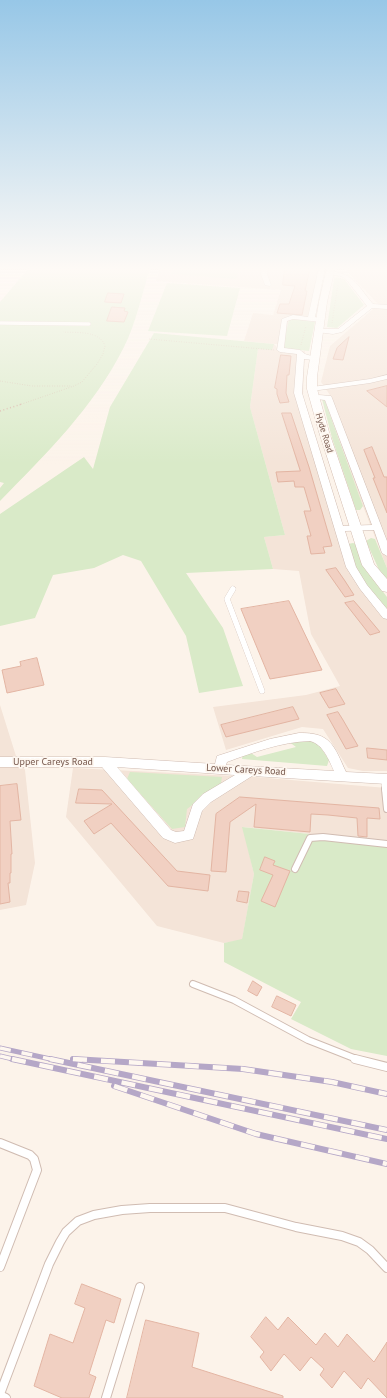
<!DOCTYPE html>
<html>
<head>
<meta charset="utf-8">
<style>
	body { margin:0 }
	canvas { display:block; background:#fcf3ea }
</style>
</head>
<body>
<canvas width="387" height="1398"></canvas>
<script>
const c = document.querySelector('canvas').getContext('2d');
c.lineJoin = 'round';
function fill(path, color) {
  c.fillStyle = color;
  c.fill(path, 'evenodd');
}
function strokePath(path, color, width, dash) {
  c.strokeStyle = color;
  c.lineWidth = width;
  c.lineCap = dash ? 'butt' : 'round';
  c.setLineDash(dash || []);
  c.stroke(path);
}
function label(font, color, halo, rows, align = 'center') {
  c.font = font + ' "PT Sans",sans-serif';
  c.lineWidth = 3.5;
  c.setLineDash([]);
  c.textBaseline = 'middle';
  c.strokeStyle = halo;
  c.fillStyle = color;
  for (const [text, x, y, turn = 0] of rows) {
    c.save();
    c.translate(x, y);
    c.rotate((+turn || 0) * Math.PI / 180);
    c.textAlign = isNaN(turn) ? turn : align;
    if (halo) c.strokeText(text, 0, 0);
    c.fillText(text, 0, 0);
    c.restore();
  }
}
fill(new Path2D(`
	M160,268h163l-8,42 -32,34h-9l9,9 22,-2 -2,45 53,176 31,40v159h-24l-15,-3 -25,-39 -21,-2 -76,23 -13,-43 93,-12 34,-9 -29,-52 -12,-63 -26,-2 -9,-32 21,-2 -35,-128 8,-58 16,-5 -30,-3 9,-28 20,2 8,-25 -125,-9z
	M344,268h43v300l-24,-62 -38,-105 7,-3 -11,-16 9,-36 49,-42 -3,-2z
	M0,705l16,51 9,14 10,93 -9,42 -26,5z
	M73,768l182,9 132,11v54l-144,-15 11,47 -12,66 -18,3 -67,-17 -91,-109z`), '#f4e4d8');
fill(new Path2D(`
	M29,268h121c-8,26 -14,55 -26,79 -30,60 -78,107 -124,154v-13l4,-5 -4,-1v-180z
	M174,268h66l-4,11 -65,-5z
	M337,277l7,2 20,26 -27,23 -10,-1 7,-48z
	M167,283l73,5 -13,48 -79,-5z
	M293,319l22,3 -6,29 -26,-3v-4l6,-24z
	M154,333l120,11 -2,6 -14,-1 -8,58 35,128 -21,2 9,32 -87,4 37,55 20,58 -44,7 -13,-57 -45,-75 -18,-6 -29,13 -41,7 -18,43 -35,8v-112l84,-57 9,12 17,-62z
	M322,399l3,2 38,105 -3,4h-4l-24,-72z
	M371,538l4,1 12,29v13l-7,-9 -14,-31z
	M353,543l3,1 10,25 21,28v13l-31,-38 -8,-28z
	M316,740l13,20 -2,6 -85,-7 1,-7 5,-1 9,6 39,-10 -8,-6z
	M130,772l92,5 -1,6 -34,26 -2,18 -13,2 -45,-50z
	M242,827l145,15v214l-36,-7 -60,-30 10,-17 -77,-40v-19l18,-4 12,-65z`), '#d9eac8');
const building = new Path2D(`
	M285,268h25l-5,23h2l-5,24 -25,-2 3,-9h9l6,-18 -12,-1z
	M108,293l16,1 -3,9 -16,-1z
	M112,307l13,1 -1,3 4,1 -4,10 -17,-1z
	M349,337l-6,23 -10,-1 4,-11z
	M281,355l10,1 -2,19h-2l-1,18 3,9 -9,1 -3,-9v-5l-2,-1z
	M387,386v21l-20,-16z
	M282,413h9l18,54 23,79 -9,1 2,6 -14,1 -4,-18h4l-7,-25h7l-7,-24h-9l-1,-6 -16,1 -2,-10 24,-1z
	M372,447l12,30h3v36l-14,-35h2l-11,-28z
	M336,568l9,13 9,14 -9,2 -19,-27z
	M289,601l33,69 -52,9 -29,-70z
	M354,601l6,7 20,24 -10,3 -25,-32z
	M37,658l7,27 -37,8 -5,-23 19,-4 -1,-4z
	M336,689l9,15 -16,4 -9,-15z
	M293,707l6,12 -73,18 -5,-12z
	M338,712l5,8 15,26 -12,3 -19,-34z
	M367,748l20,2v10l-19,-2z
	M17,784l4,36 -11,1 2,33h-1v19h-1v10h-2l2,19 -10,2v-118z
	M79,789l23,1 75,81 33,4 -2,16 -40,-5 -57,-63 -17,11 -10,-13 28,-17 -36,-1z
	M240,797l139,11 1,11 -13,-1v19l-9,-1 -1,-18 -29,-3 -17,-1 -1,18 -56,-5 2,-23 -26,18 -4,50 -15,-1 5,-57z
	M265,857l10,4 -2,4 17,6 -15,36 -14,-6 12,-26 -13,-5z
	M239,891l10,1 -2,11 -10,-2z
	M253,981l9,6 -5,9 -9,-5z
	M277,996l19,9 -5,11 -19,-9z
	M82,1284l39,15 -7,24 -8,-3 -17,54 7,3 -7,21h-27l-28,-12 16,-52 23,9 12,-35 -10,-4z
	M266,1317l12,13 10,-13 28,28 9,-12 13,14 9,-13 27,28 13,-20v56l-19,-20 -7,11 -17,-18 -12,17 -12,-13 4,-6 -13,-12 -11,14 -16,-17 -13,17 -11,-14 4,-5 -13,-15z
	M146,1320l53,13 -7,34 91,29v2h-156z`);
fill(building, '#f1d0c2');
strokePath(building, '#e3b5a3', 1);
const laneFar3 = new Path2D(`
	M0,323l89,1`);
const laneFar2 = new Path2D(`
	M233,589l-6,10 35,92
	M384,778l1,12`);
const laneFar1 = new Path2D(`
	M385,789l2,20
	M295,869l15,-31 13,-1 64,7
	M193,984l41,16 74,40 51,20`);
const lane = new Path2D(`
	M355,1059l32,8
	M0,1143l30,12 4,4 3,11 -37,97
	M0,1394l49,-130 11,-22 6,-10 12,-11 16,-6 28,-5 28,-2h75l71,19 46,9 17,6 11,8 17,18
	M0,1395l6,3
	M106,1398l34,-111`);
const street = new Path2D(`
	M262,268h6l-1,6 4,11 -1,1 -5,-1 -4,-11z
	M319,268h6l-10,49 9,3 -3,2 -28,-3 -6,2 -3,27 16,2 5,4 13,4 -4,2 -10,-1 -2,34 41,133 29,-1 -47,-125 -9,-1 -1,-2 4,-2 12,1 1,2 55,143v15l-5,-3 -8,-23 -29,1 11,36 11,18 20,24v10l-4,-1 -23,-29 -14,-22 -52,-174 3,-39 -17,-2 -3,-2 5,-31 11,-4 15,2z
	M331,271c23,2 28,17 42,33l14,1v4l-15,-1 -30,24 -9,2 -16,-2 -1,-1 3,-2h19l29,-23 -22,-28 -5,-2 -11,-2v-2z
	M387,375v4l-17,4 -58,8 -4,-2 4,-2 58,-8z
	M299,733c32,-1 35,13 47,39l41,2v10l-135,-8 -41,26 -9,9 -9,28 -18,4 -12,-5 -61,-71h-102v-10h105l110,7 2,-8 53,-17zM310,741c13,3 19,19 24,30l-108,-6 1,-3c27,-10 54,-20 83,-21zM117,767l103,7 15,1 -32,19 -10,10 -9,27 -8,1 -5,-2z`);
const secondary = new Path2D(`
	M327,268h8l-8,34 -10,75v12l12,43 45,132 13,15v13l-5,-1 -20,-26 -43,-133 -12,-43v-12l12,-75z`);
strokePath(laneFar3, '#d0bcb2', 4);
strokePath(laneFar2, '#d0bcb2', 6);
strokePath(laneFar1, '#d0bcb2', 8);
strokePath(lane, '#d0bcb2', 10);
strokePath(street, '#d0bcb2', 1);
strokePath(secondary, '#d3bcaf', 1);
strokePath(new Path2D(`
	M332,323l6,-39
	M149,339l125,11
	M301,345l5,-19
	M0,381l32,5h40
	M19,405l55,-19 8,-4 15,-18 6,-10 2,-8c-5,-16 -29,-13 -42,-14`), '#d6b3a5', 1, [0.5, 2]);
strokePath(new Path2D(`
	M0,411l22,-7`), '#d6b3a5', 1.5, [1, 2.5]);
strokePath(laneFar3, '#fff', 3.5);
strokePath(laneFar2, '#fff', 5.5);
strokePath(laneFar1, '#fff', 6);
strokePath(lane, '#fff', 8);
fill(street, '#fff');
fill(secondary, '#fff');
const railFar1 = new Path2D(`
	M0,1048l55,12
	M0,1056l17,4
	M73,1059l9,1`);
const rail = new Path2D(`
	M12,1059l375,80
	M50,1059l337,71
	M73,1059l170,10 89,13 55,12
	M114,1086l142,48 131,30`);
strokePath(railFar1, '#b5a7c7', 5);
strokePath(rail, '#b5a7c7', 6);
strokePath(railFar1, '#fef7f0', 3.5, [11]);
strokePath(rail, '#fef7f0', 4.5, [14]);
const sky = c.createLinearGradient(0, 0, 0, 464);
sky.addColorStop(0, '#97c7e7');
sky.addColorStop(0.58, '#fefaf6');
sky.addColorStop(1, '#fefaf600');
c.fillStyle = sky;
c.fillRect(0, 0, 387, 464);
label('9px', '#76584d', '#fef7f0', [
	["Hyde Road",324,433,73]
]);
label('10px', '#76584d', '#fef7f0', [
	["Upper Careys Road",53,762],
	["Lower Careys Road",246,770,3]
]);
</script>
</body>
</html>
